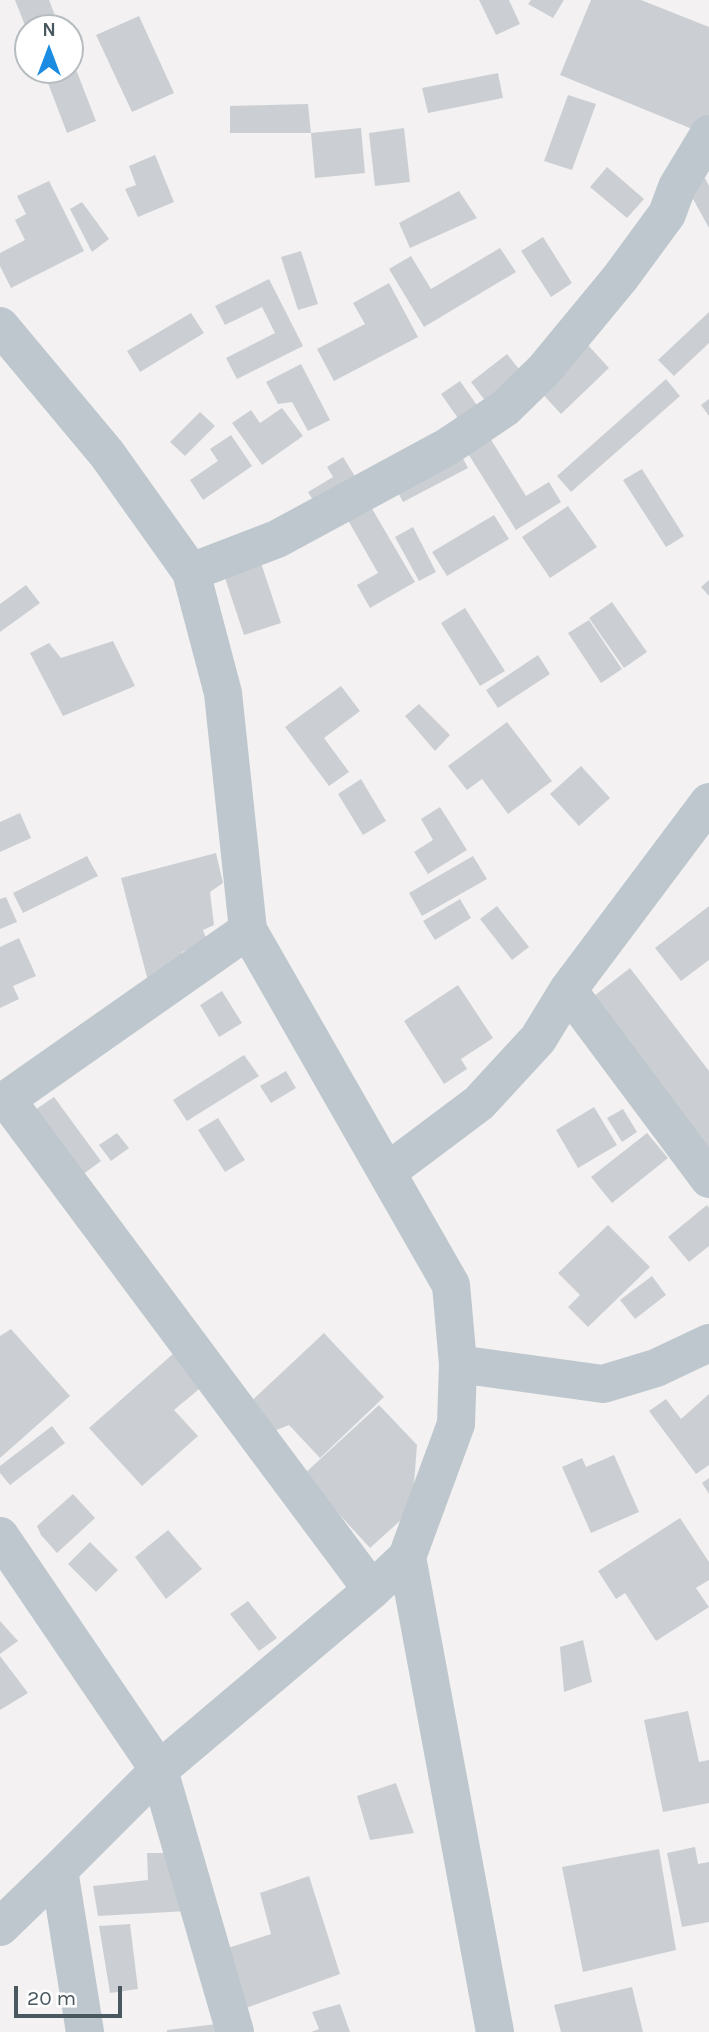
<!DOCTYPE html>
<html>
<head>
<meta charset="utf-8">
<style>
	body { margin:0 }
	#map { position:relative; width:709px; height:2032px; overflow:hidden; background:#f3f1f1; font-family:Karla,sans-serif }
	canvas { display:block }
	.north { position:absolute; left:14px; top:14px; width:70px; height:70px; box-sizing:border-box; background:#fff; border:2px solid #b6bcbf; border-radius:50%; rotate:0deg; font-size:19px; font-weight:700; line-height:28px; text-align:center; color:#49575e }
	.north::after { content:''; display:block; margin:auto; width:24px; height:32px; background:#1b8ce2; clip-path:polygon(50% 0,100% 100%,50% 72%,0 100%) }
	.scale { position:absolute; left:14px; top:1986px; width:108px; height:32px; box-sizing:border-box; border:4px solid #49575e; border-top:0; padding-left:9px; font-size:21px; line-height:24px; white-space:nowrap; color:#49575e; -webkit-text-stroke:5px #fff; paint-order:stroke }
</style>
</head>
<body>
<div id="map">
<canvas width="709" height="2032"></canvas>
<div class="north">N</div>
<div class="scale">20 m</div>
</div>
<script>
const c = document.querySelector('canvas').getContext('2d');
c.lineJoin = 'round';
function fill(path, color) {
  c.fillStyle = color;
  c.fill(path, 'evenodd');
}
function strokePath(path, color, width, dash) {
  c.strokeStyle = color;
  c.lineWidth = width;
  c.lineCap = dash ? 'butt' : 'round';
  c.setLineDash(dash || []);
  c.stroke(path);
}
fill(new Path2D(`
	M15,0h34l11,28h-34z
	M479,0h30l11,24 -24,11z
	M531,0h33l-11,18 -25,-14z
	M591,0h50l68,27v90l-7,16 -142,-58z
	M139,16l35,77 -42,19 -36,-77z
	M70,54l26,67 -29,12 -24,-63h27z
	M498,73l5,25 -75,15 -6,-25z
	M568,95l28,9 -24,66 -28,-9z
	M308,104l3,29h-81v-27z
	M361,128l4,45 -50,5 -4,-45z
	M404,128l6,54 -35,4 -6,-53z
	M155,155l19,47 -36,15 -13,-28 11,-4 -7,-19z
	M607,167l37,32 -17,19 -37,-31z
	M705,178l4,8v42l-22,-40z
	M49,181l35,70 -73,37 -11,-22v-13l25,-13 -10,-20 11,-6 -9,-18z
	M459,191l18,27 -67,30 -11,-25z
	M82,202l27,37 -17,13 -22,-43z
	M543,237l29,46 -21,14 -30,-46z
	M500,248l16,24 -92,55 -35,-58 22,-13 20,33z
	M301,251l17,53 -20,6 -17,-53z
	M269,279l34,67 -66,33 -11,-21 49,-25 -13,-26 -37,18 -10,-19z
	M389,283l29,54 -84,44 -17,-32 48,-25 -12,-21z
	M709,312v31l-35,33 -16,-16z
	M191,313l13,20 -64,39 -13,-21z
	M586,343l23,25 -48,46 -24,-26z
	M507,354l15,19 -36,29 -15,-20z
	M301,364l29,56 -22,11 -16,-29 -14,2 -12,-22z
	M666,379l14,17 -109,96 -14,-16z
	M460,381l21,30 -19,13 -21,-30z
	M709,399v17l-8,-11z
	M282,408l21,28 -41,29 -30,-42 19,-13 9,13z
	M200,412l15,14 -30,30 -15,-14z
	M485,430l41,66 23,-14 12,20 -45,28 -54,-86z
	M231,435l21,31 -49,34 -13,-20 28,-19 -8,-12z
	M457,447l11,21 -65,34 -11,-21z
	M343,457l16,26 -41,25 -10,-16 25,-15 -6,-10z
	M642,469l42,67 -18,11 -43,-67z
	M364,495l51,87 -45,26 -13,-23 21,-12 -37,-65z
	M568,506l29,41 -47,31 -28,-41z
	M494,515l15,24 -62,37 -15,-24z
	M413,527l23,45 -17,9 -24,-44z
	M259,557l22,66 -37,12 -22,-66z
	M709,580v16l-8,-9z
	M26,585l14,18 -40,29v-28z
	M612,602l35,50 -23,16 -35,-50z
	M465,608l40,63 -25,15 -39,-63z
	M589,620l33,49 -21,14 -33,-50z
	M113,641l22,45 -72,30 -33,-63 19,-10 12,15z
	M538,655l12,19 -52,34 -12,-18z
	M341,686l19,25 -36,27 25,34 -20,14 -44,-59z
	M419,704l31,31 -15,16 -30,-35z
	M507,722l45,59 -44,33 -26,-35 -15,11 -19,-24z
	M581,766l29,32 -31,28 -29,-32z
	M361,779l25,42 -23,14 -25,-41z
	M440,807l27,43 -39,24 -14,-22 19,-12 -12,-21z
	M20,813l11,25 -31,14v-30z
	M216,853l7,30 -13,9 4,33 -11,5 4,11 -25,11 -5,22 -29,7 -27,-103z
	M87,856l11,20 -75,37 -10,-20z
	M473,856l14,23 -65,37 -13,-23z
	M6,897l11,25 -17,7v-30z
	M460,899l11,19 -36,22 -12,-19z
	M497,906l32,41 -17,13 -32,-41z
	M709,906v54l-28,21 -26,-33z
	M19,938l17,38 -23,10 6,13 -19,9v-61z
	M630,968l79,103v85l-120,-156z
	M458,985l35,53 -32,21 6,10 -23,15 -40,-63z
	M222,991l20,32 -23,14 -19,-32z
	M244,1055l15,21 -72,45 -14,-21z
	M286,1071l10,17 -25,15 -11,-17z
	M54,1097l47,64 -19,14 -47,-65z
	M594,1107l23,38 -39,23 -22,-38z
	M623,1109l14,23 -15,10 -15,-24z
	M218,1118l27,42 -20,12 -27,-42z
	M117,1133l12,15 -18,13 -12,-16z
	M647,1133l21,25 -56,45 -21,-26z
	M707,1205l2,3v38l-20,16 -21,-25z
	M608,1225l42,42 -62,60 -20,-20 12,-12 -22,-22z
	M652,1276l14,19 -31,24 -15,-19z
	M11,1329l59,67 -70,62v-122z
	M324,1333l60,64 -64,61 -31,-33 -20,8 -24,-26z
	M174,1353l30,32 -30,25 24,26 -56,50 -53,-58z
	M709,1394v71l-13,9 -47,-63 17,-12 15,20z
	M379,1405l38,40 -5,65 -42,38 -67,-73z
	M52,1426l13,17 -55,42 -10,-12v-7z
	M614,1455l25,57 -48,21 -29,-66 20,-9 4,9z
	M709,1478v16l-7,-11z
	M73,1494l22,24 -38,35 -16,-18 -4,-9z
	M680,1518l29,44v18l-13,8 13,19 -53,34 -31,-48 -9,6 -18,-28z
	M168,1530l34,39 -36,30 -31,-42z
	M90,1542l28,28 -22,22 -28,-28z
	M248,1601l29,37 -18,13 -29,-37z
	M0,1621l18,20 -18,13z
	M583,1640l9,42 -28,10 -4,-45z
	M0,1656l28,37 -28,17z
	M688,1711l11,51 10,-2v43l-46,9 -19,-92z
	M396,1783l18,50 -44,7 -13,-44z
	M695,1847l3,17 11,-2v60l-27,5 -15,-74z
	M659,1849l17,101 -93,22 -21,-105z
	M147,1853h31l10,58 -90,5 -5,-30 55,-6z
	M309,1876l31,98 -94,34 -18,-60 43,-14 -11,-41z
	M130,1924l8,65 -28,4 -11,-67z
	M632,1987l11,45h-82l-7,-27z
	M340,2004l10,28h-39l8,-3 -7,-17z
	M217,2024l2,8h-52v-2z`), '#cbcfd3');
strokePath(new Path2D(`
	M0,326l107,128 84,118 32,121 25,237 203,355 7,79 -2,60 -49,133 88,475
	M191,572l86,-33 170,-92 58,-39 39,-38 76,-92 47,-64 10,-27 32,-53
	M568,990l141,189
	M6,1099l366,491
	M0,1104l248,-174
	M387,1172l92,-69 59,-64 30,-49 141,-188
	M458,1364l145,20 53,-16 53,-25
	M0,1536l159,234 76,262
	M0,1927l59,-57
	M85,2032l-26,-162 100,-100 213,-180 35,-33`), '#bdc7cd', 38);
</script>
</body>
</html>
